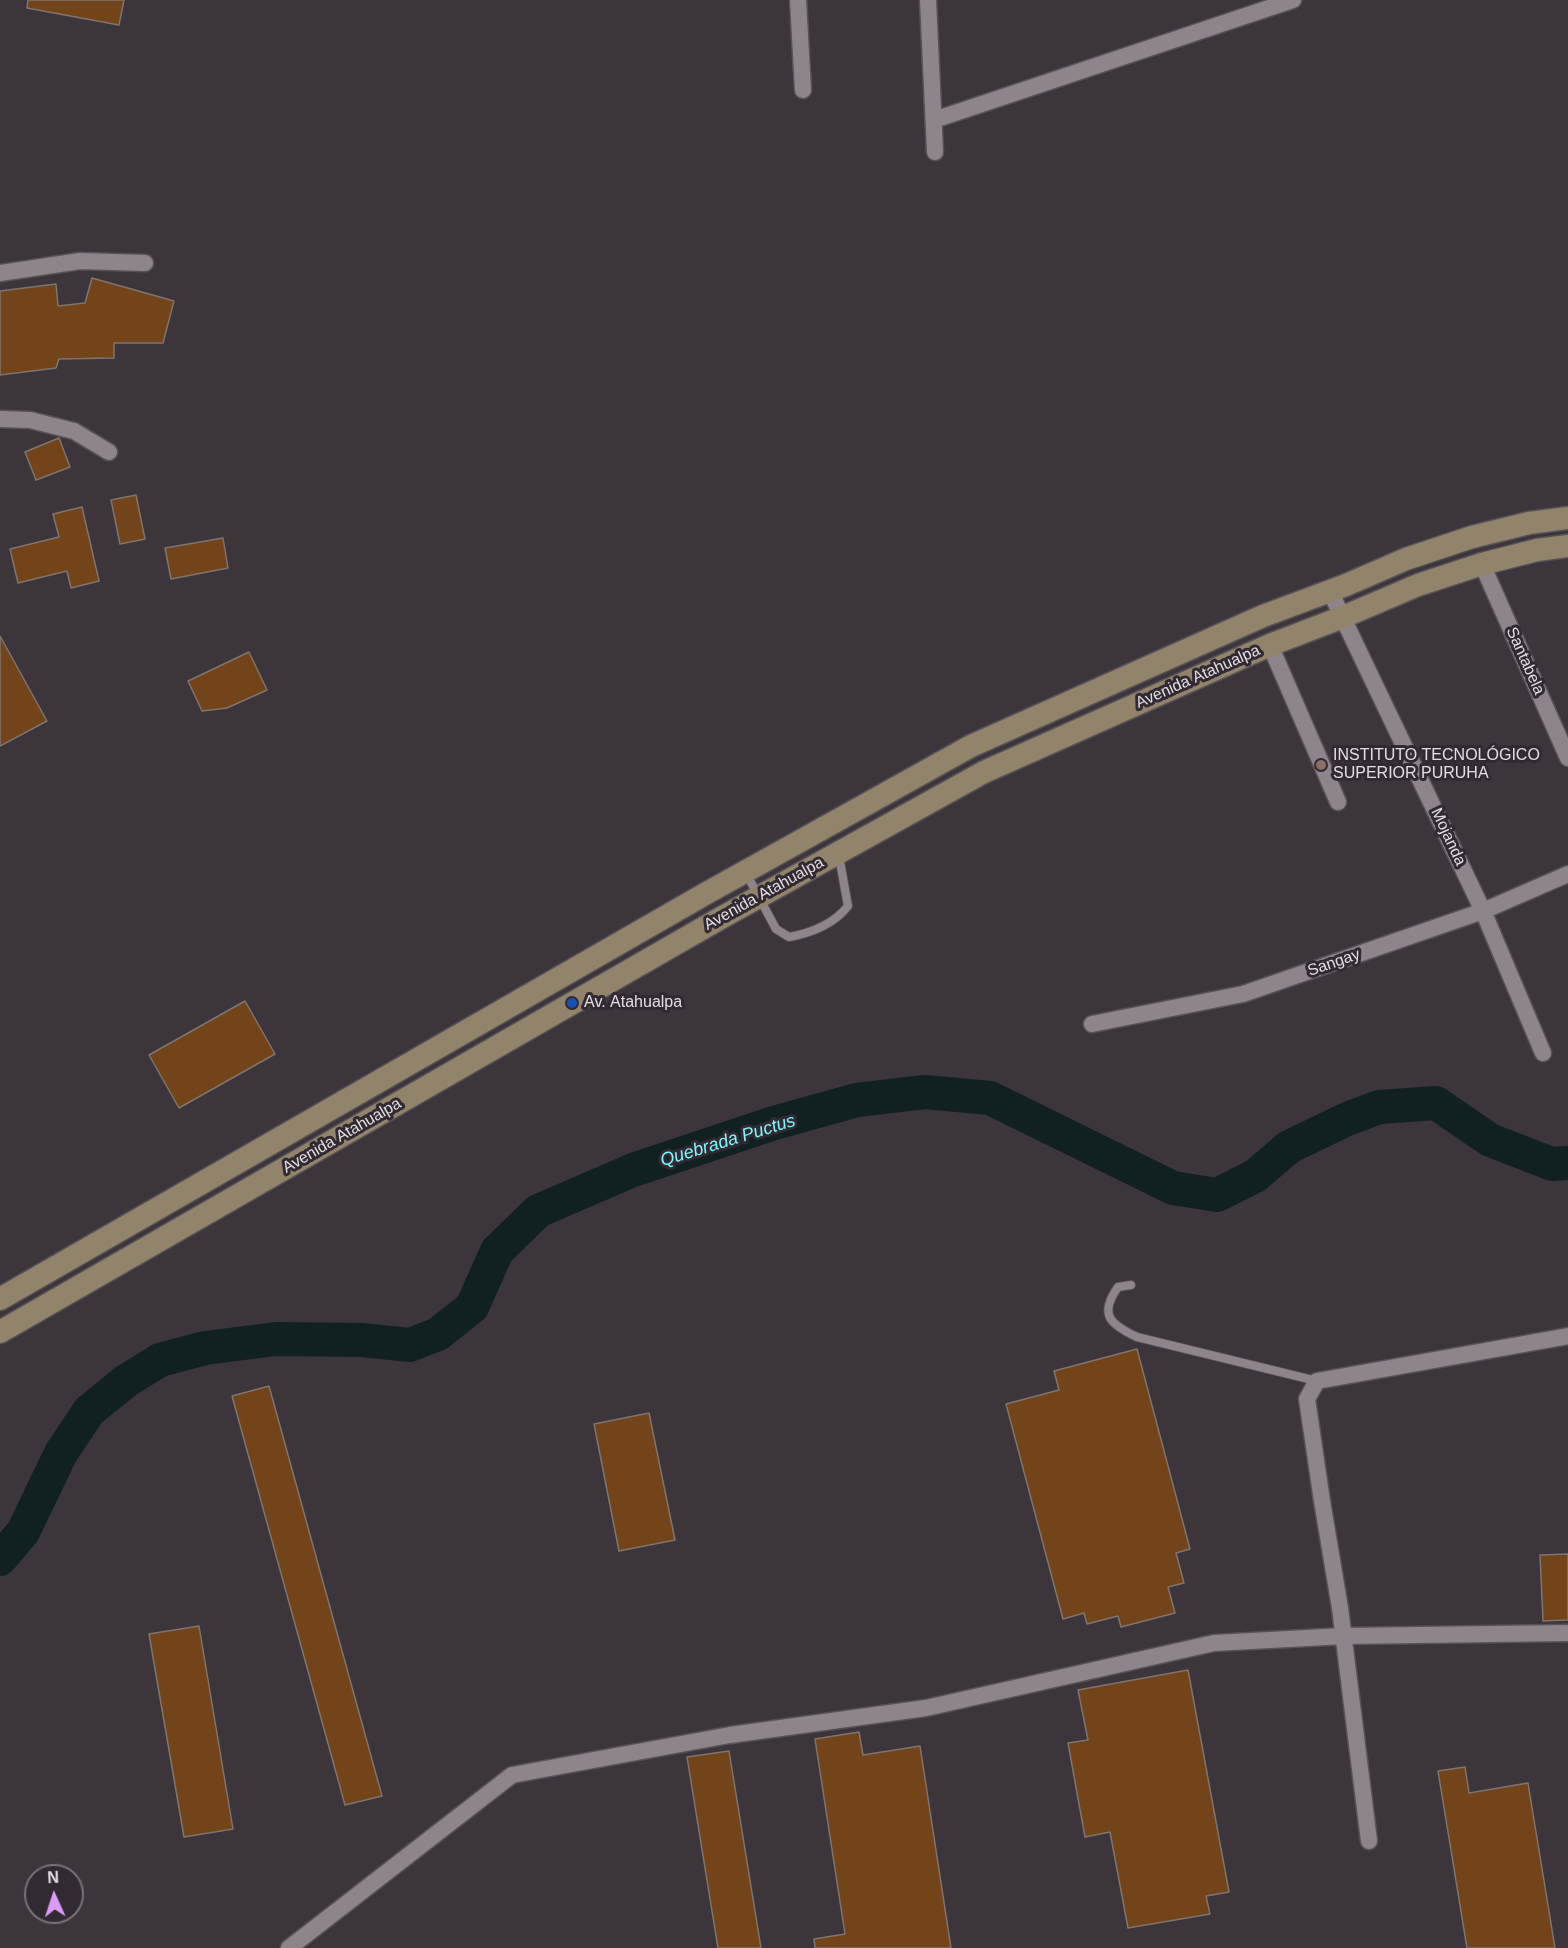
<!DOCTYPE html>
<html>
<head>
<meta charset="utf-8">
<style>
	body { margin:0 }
	#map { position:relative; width:1568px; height:1948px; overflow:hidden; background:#3c353c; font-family:Helvetica,sans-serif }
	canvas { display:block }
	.north { position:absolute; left:24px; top:1864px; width:60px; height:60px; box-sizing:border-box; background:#322a32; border:2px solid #787278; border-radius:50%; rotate:357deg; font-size:16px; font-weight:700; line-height:24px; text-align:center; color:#e2dde1 }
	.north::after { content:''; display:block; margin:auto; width:21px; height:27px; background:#db9af6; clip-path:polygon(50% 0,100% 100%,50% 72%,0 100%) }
</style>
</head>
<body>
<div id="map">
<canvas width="1568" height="1948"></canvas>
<div class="north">N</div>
</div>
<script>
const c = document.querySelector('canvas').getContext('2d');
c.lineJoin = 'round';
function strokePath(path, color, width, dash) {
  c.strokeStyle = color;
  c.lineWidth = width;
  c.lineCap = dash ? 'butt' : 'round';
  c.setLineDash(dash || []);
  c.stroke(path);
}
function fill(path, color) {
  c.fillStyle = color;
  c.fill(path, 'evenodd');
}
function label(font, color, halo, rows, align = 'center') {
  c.font = font + ' Helvetica,sans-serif';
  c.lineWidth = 6;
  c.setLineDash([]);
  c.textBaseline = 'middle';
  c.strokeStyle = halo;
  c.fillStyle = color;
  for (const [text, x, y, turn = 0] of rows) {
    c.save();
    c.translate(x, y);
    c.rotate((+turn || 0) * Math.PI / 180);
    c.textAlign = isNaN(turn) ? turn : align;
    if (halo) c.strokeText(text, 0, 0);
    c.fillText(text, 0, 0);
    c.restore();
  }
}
strokePath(new Path2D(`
	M0,1559l23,-27 38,-79 28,-42 37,-30 34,-21 45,-12 71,-9 86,1 48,5 28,-11 34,-27 25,-56 41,-40 95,-41 141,-47 83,-23 68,-8 65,6 183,90 44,7 38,-19 34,-29 58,-28 32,-12 57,-4 54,37 62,24 16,-1`), '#112121', 34);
const building = new Path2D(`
	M28,0h96l-5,25 -92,-17z
	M92,278l82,23 -11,42h-49v15l-55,1 -3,9 -56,7v-84l56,-7 2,22 27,-3z
	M59,438l11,29 -34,13 -11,-28z
	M136,495l9,44 -25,5 -9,-44z
	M82,507l17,74 -28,7 -4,-17 -49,12 -8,-34 49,-12 -6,-23z
	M223,538l5,30 -57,11 -6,-31z
	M0,636l47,85 -47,25z
	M249,652l18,38 -40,18 -25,3 -14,-30z
	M245,1001l30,53 -96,54 -30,-53z
	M1137,1349l53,200 -14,4 8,30 -16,4 7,26 -54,14 -3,-11 -31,8 -3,-11 -21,6 -57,-215 53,-14 -5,-19z
	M269,1386l113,410 -37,9 -113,-409z
	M649,1413l26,127 -56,11 -25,-127z
	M1568,1554v66l-25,1 -3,-66z
	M199,1626l34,203 -49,8 -35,-203z
	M1188,1670l41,222 -23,4 4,18 -82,14 -18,-96 -25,5 -17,-94 20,-3 -10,-50z
	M859,1732l4,23 57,-9 31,202h-136l-1,-9 31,-5 -30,-195z
	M729,1751l32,197h-43l-31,-191z
	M1465,1767l4,26 59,-10 27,165h-88l-29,-177z`);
fill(building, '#73431a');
strokePath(building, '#7f756e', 1.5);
const lane = new Path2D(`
	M746,873l30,56 13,8c22,-4 45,-13 59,-31l-9,-50
	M1131,1285l-13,2c-19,27 -9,37 19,50l180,44`);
const street = new Path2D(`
	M798,0l5,90
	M928,0l7,152
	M934,120l359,-120
	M0,273l80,-12 65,2
	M0,419l30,1 44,11 35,21
	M1482,564l86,194
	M1330,591l153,320 60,142
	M1270,645l68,157
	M1092,1024l151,-30 240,-83 85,-37
	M1369,1841l-29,-233 -18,-107 -15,-102 10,-18 251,-45
	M289,1948l223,-173 218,-40 196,-27 288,-65 130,-7 224,-3`);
const secondary = new Path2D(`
	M0,1299l705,-405 266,-148 292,-130 83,-31 60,-26 66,-22 57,-14 39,-5
	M0,1332l719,-413 265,-147 286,-127 73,-28 75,-32 64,-21 55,-14 31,-4`);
strokePath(lane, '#585258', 10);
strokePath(street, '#585258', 19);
strokePath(secondary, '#585258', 25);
strokePath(lane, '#8d848c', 8);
strokePath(street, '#8d848c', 16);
strokePath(secondary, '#91846a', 22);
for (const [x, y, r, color] of [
	[1321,765,6,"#8d6e63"],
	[572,1003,6,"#1a4fb4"]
]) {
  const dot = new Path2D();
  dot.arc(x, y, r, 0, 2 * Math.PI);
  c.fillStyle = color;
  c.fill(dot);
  strokePath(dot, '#322a32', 2);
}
label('16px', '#e2dde1', '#322a32', [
	["Santabela",1525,661,66],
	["Avenida Atahualpa",1198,677,-24],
	["Mojanda",1448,837,65],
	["Avenida Atahualpa",764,894,-29],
	["Sangay",1334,963,-19],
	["Avenida Atahualpa",342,1136,-30]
]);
label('16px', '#e2dde1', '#322a32', [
	["INSTITUTO TECNOLÓGICO",1333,756],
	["SUPERIOR PURUHA",1333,774],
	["Av. Atahualpa",584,1003]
], 'left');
label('italic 18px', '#7df7fe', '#322a32', [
	["Quebrada Puctus",728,1141,-17]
]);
</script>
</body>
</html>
